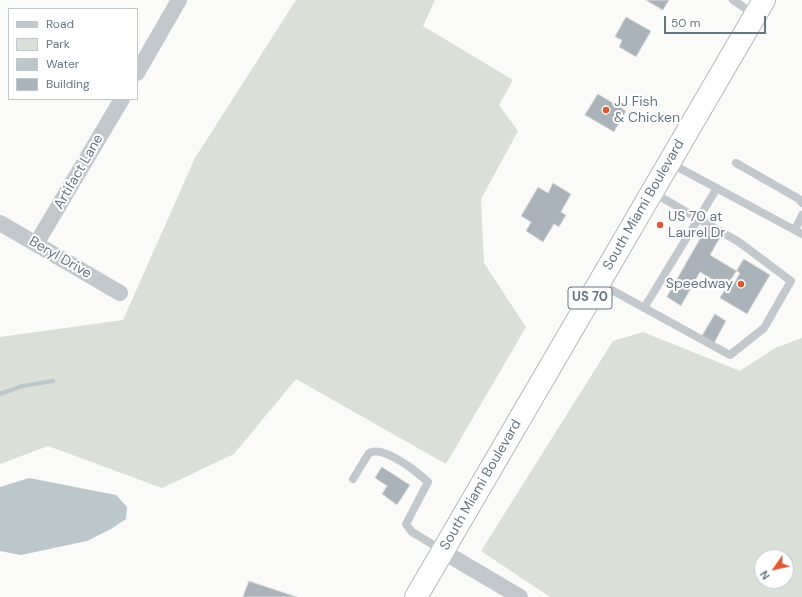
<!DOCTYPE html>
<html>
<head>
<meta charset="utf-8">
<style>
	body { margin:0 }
	#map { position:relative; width:802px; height:597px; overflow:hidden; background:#fafaf8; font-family:"DM Sans",sans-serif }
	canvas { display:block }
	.legend { position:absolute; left:8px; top:8px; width:130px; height:92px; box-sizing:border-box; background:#fff; border:1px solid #c1c8cd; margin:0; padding:5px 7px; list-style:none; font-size:12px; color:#657683 }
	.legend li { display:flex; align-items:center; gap:8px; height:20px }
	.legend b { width:20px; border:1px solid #c1c8cd }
	.north { position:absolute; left:754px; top:549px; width:40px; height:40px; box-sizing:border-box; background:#fff; border:1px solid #c1c8cd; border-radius:50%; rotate:236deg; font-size:11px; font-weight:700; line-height:16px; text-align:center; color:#657683 }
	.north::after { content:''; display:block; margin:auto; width:14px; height:18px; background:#e4572e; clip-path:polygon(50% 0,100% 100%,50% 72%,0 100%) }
	.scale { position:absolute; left:664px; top:16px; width:102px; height:18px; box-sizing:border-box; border:2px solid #657683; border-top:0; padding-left:5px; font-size:12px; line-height:14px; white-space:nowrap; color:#657683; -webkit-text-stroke:3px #fff; paint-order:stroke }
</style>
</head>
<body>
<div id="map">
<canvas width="802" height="597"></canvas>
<ul class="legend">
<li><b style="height:5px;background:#c3c8cc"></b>Road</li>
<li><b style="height:11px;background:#dadfd7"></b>Park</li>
<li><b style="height:11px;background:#bbc7cb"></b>Water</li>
<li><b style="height:11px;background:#aab3b9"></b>Building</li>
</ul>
<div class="north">N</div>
<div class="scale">50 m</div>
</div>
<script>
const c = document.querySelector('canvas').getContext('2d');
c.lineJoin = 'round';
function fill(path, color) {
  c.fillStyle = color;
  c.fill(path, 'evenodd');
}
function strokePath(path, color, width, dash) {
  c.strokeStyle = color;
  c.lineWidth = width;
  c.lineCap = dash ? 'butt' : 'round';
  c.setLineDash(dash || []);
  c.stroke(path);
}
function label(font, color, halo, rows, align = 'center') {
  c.font = font + ' "DM Sans",sans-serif';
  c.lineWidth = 4;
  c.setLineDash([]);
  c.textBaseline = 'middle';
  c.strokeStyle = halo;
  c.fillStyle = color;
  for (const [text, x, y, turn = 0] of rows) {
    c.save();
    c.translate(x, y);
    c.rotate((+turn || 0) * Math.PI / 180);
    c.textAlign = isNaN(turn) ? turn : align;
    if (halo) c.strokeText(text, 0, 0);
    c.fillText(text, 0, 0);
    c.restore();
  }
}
fill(new Path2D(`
	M296,0h139l-12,26 90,54 -14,25 19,26 -37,68 3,64 42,64 -80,137 -150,-85 -62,75 -72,34 -114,-42 -48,18v-127l123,-17 72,-162z
	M643,332l97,39 35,-23 27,-10v259h-252l-69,-46 132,-210zM762,557h24v24h-24z`), '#dadfd7');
fill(new Path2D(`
	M29,478l87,17 11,12 -1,12 -15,10 -24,12 -66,14 -21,-4v-64z`), '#bbc7cb');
strokePath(new Path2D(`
	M0,394l22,-8 31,-5`), '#bbc7cb', 4);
const building = new Path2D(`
	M646,0h23l-6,10z
	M626,17l25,14 -15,26 -17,-10 3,-7 -7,-3z
	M598,94l28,17 -12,21 -29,-17z
	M553,183l18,11 -10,18 5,3 -7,12 -5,-3 -11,18 -17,-11 5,-9 -10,-6 17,-29 10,6z
	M707,227l14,9 -11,19 30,18 -10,17 -30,-18 -19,34 -14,-9z
	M744,259l26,16 -23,39 -27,-16z
	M715,314l11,7 -13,24 -12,-7z
	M382,467l28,18 -13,20 -15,-11 5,-8 -12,-8z
	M249,581l48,16h-54z`);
fill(building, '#aab3b9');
strokePath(building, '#dcdcda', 1);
const highway = new Path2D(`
	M416,597l348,-597`);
strokePath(highway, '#b4b9bd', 24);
strokePath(new Path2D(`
	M733,0l22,15
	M670,163l132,71
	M736,163l63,36 3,4
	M795,230l7,-15
	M599,283l131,72 34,-27 27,-47 -52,-39 -87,-50
	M644,308l73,-120
	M353,479l16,-26c15,-8 48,19 59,29l-22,42 6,8 30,18`), '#c3c8cc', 8);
strokePath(new Path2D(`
	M137,73l42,-73
	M0,223l120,70
	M36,244l86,-145
	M442,551l78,46`), '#c3c8cc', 16);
strokePath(highway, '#fff', 22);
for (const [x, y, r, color] of [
	[606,110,4,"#e4572e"],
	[660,225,4,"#e4572e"],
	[741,284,4,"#e4572e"]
]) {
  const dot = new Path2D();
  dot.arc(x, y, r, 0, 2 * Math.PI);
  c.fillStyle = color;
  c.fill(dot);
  strokePath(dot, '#fff', 1.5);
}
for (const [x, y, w] of [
	[590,298,44]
]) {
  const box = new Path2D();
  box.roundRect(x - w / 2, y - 11, w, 22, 3);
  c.fillStyle = '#fff';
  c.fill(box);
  strokePath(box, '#657683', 1);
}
label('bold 13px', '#657683', null, [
	["US 70",590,298]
]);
label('14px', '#657683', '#fff', [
	["JJ Fish",614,102],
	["& Chicken",614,118],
	["US 70 at",668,217],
	["Laurel Dr",668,233],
	["Speedway",733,284,"right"]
], 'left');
label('14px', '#657683', '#fff', [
	["Artifact Lane",79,172,-60],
	["South Miami Boulevard",644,205,-60],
	["Beryl Drive",60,258,30],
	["South Miami Boulevard",481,485,-60]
]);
</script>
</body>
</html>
